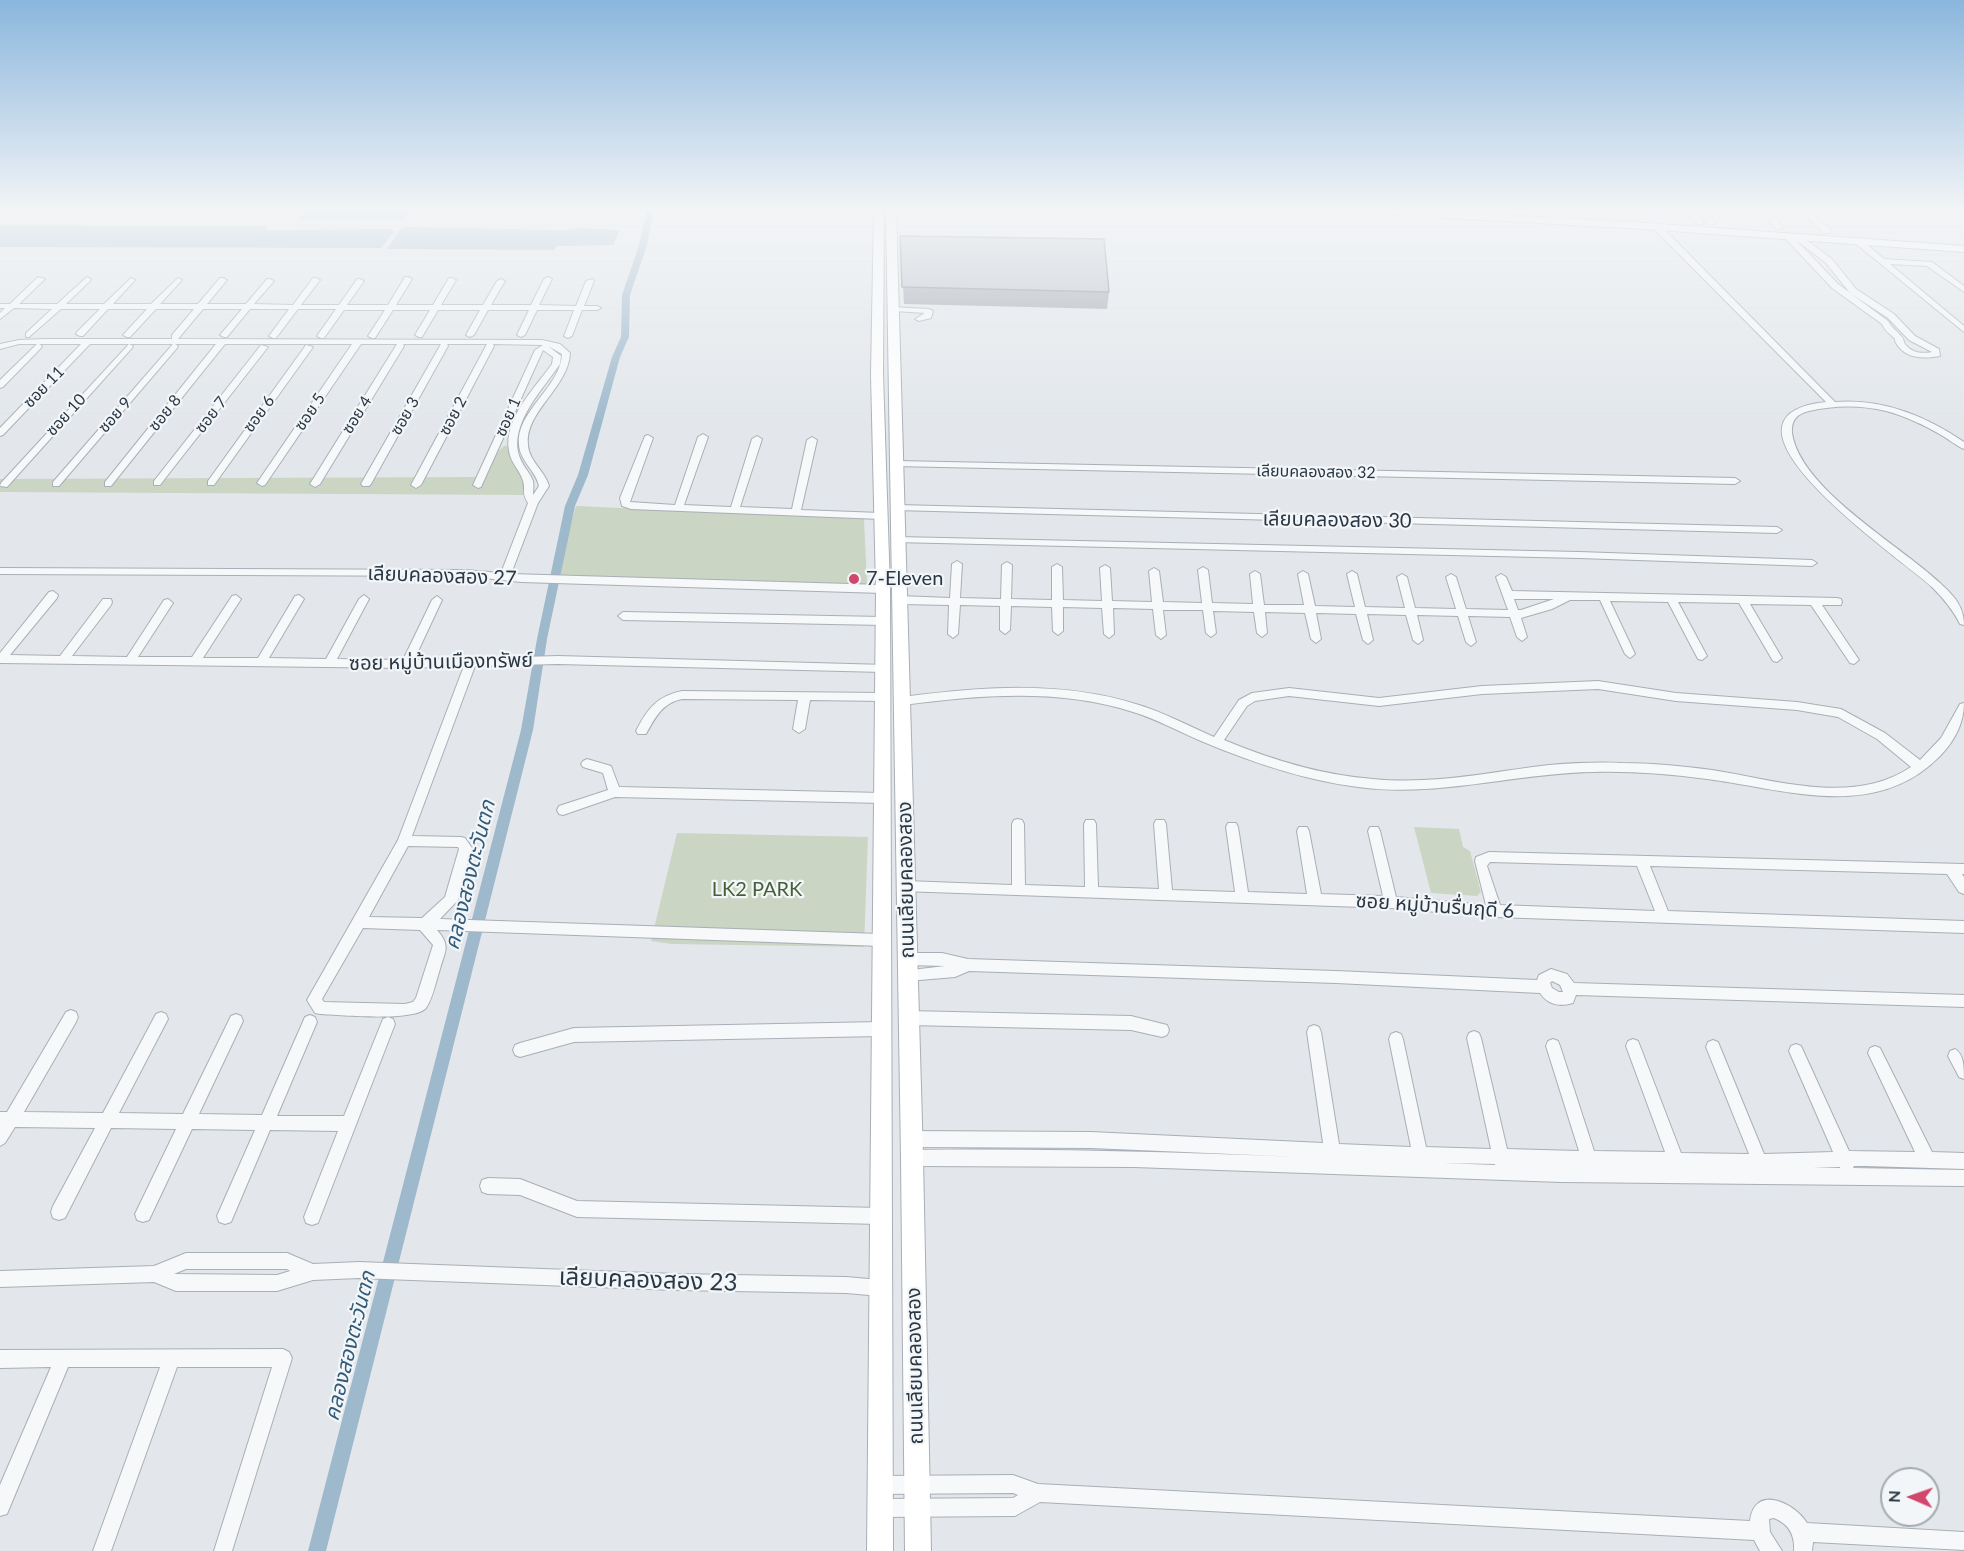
<!DOCTYPE html>
<html>
<head>
<meta charset="utf-8">
<style>
	body { margin:0 }
	#map { position:relative; width:1964px; height:1551px; overflow:hidden; background:#e3e7eb; font-family:Lato,sans-serif }
	canvas { display:block }
	.north { position:absolute; left:1880px; top:1467px; width:60px; height:60px; box-sizing:border-box; background:#f3f6f8; border:2px solid #a3aab0; border-radius:50%; rotate:272deg; font-size:16px; font-weight:700; line-height:24px; text-align:center; color:#2a3744 }
	.north::after { content:''; display:block; margin:auto; width:21px; height:27px; background:#d1476c; clip-path:polygon(50% 0,100% 100%,50% 72%,0 100%) }
</style>
</head>
<body>
<div id="map">
<canvas width="1964" height="1551"></canvas>
<div class="north">N</div>
</div>
<script>
const c = document.querySelector('canvas').getContext('2d');
c.lineJoin = 'round';
function fill(path, color) {
  c.fillStyle = color;
  c.fill(path, 'evenodd');
}
function strokePath(path, color, width, dash) {
  c.strokeStyle = color;
  c.lineWidth = width;
  c.lineCap = dash ? 'butt' : 'round';
  c.setLineDash(dash || []);
  c.stroke(path);
}
function label(font, color, halo, rows, align = 'center') {
  c.font = font + ' Lato,"Noto Sans Thai",sans-serif';
  c.lineWidth = 4.5;
  c.setLineDash([]);
  c.textBaseline = 'middle';
  c.strokeStyle = halo;
  c.fillStyle = color;
  for (const [text, x, y, turn = 0] of rows) {
    c.save();
    c.translate(x, y);
    c.rotate((+turn || 0) * Math.PI / 180);
    c.textAlign = isNaN(turn) ? turn : align;
    if (halo) c.strokeText(text, 0, 0);
    c.fillText(text, 0, 0);
    c.restore();
  }
}
fill(new Path2D(`
	M506,445l19,37 -1,13 -524,-3v-13l475,-2c15,-7 17,-24 31,-32z
	M576,506l288,13 3,65 -313,-3z
	M1414,827l45,2 4,18 7,4 11,41 -4,4 -46,-3z
	M677,833l191,4 -4,110 -192,-3 -21,-3z`), '#cad5c4');
fill(new Path2D(`
	M307,209h103l-6,10h-105z
	M0,225l268,1 -2,4 125,-1 3,3 -13,16 -381,-1z
	M406,227l159,3 13,-2 42,2 -7,15 -56,1 -3,4 -167,-1 12,-18z`), '#9eb9cc');
fill(new Path2D(`
	M647,209h7l-7,36 -17,50 -1,42 -9,20 -32,118 -13,31 -28,133 -14,91 -207,821h-18l213,-821 16,-91 28,-133 13,-31 34,-118 9,-20 1,-42 17,-50z`), '#9eb9cc');
const street = new Path2D(`
	M1625,209h7l5,8 -1,2h-6z
	M1685,209h7l11,11v4h-6z
	M1697,209h7l11,13 -1,2h-6z
	M1760,209h7l15,16v4h-6z
	M1798,209h8l24,20v4h-6z
	M1654,225h6l175,177c47,-4 91,14 129,40v7c-8,-3 -15,-10 -23,-14 -17,-10 -36,-19 -55,-24 -25,-6 -51,-6 -77,0 -12,3 -18,9 -17,22 8,56 108,112 148,150 14,13 24,23 24,42l-4,-1c-7,-14 -17,-26 -28,-37 -26,-25 -241,-171 -106,-185l-172,-173z
	M1785,234h13l34,25 24,30 38,25 21,22 24,13 1,7c-16,3 -35,3 -44,-13 -1,-1 -1,-3 -1,-4 -5,-6 -9,-6 -13,-15l-50,-36 -47,-50zM1796,240l30,23 24,30 38,25 21,22 23,12c-10,2 -20,1 -27,-8 -2,-4 -1,-5 -4,-8 -5,-6 -9,-8 -13,-15l-50,-37z
	M1855,239h6l23,20 48,3 32,24v6l-37,-26 -37,-2 74,62v6l-109,-89z
	M38,277l7,2 -26,25h38l30,-27 4,2 -1,2 -24,23h38l27,-26 4,2 -22,24h38l27,-26 4,2 -22,24h38l22,-26h3l4,2 -20,24h39l21,-25h3l4,2 -20,23 39,1 20,-27h3l4,2 -19,25h38l18,-26h3l4,2 -17,24h41l17,-28h3l4,2 -16,26h37l16,-27h3l4,2 -15,25h42l14,-24 4,-2 4,2 -14,24h40l13,-26 4,-2 4,2 -13,26 37,1 10,-25 7,-2 1,2 -10,25h13l4,2 -4,2h-15l-10,26 -4,2 -4,-2 10,-26h-37l-12,25 -4,2 -4,-2 12,-25h-41l-14,25 -4,2 -4,-2 14,-25h-42l-16,27h-3l-4,-2 15,-25h-37l-18,28h-3l-4,-2 17,-26h-41l-20,28h-3l-4,-2 19,-27h-38l-22,29h-3l-4,-2 20,-27h-39l-23,28h-3l-4,-2 22,-26h-39l-25,30 364,1 18,4 10,9c-1,34 -46,59 -42,92 1,16 17,26 21,41l-11,17 -27,71 372,11 5,4 -5,4 -362,-11 -56,-6 -465,-2v-6l465,2 36,3 27,-70c-7,-11 -2,-12 -5,-22 -3,-11 -12,-17 -14,-30 -6,-32 26,-63 43,-87l1,-7 -10,-7 -62,137 -3,1 -5,-3 62,-135 8,-5 -50,-1 1,2 -73,139 -5,3 -5,-3 76,-141h-40l1,2 -77,138 -2,2h-6l-2,-2 80,-140h-38l1,2 -84,138 -5,3 -5,-3 87,-140h-36l-96,141 -3,1 -5,-3 95,-139h-127l-114,142h-6v-4l111,-138h-41l3,2 -1,2 -118,138h-6v-4l120,-138h-44l4,2 -1,2 -125,139 -7,-1 1,-3 128,-139h-39l-87,91 -3,1v-8l81,-84h-42l3,2 -1,2 -38,39 -3,1v-8l37,-36h-18l-19,5v-5l19,-4 25,-1h128v-4l22,-26h-38l-26,28h-3l-4,-2 24,-26h-39l-25,27h-3l-4,-2 1,-2 23,-23h-39l-32,28h-3v-4l26,-24 -38,-1 -14,11v-6l5,-5h-5v-4h10zM548,346l14,8c-1,33 -47,58 -43,91 1,16 17,26 20,41l-6,9c0,-4 1,-10 0,-14 -3,-9 -12,-16 -15,-29 -6,-32 26,-64 42,-88l1,-8z
	M891,307l38,2 4,2 -2,7 -12,3 -4,-2 10,-6 -31,-2 -4,-2z
	M261,345l7,2 -108,138h-6v-4z
	M306,345l7,2 -99,138h-6v-4z
	M703,434l5,3 -24,68 47,2 21,-68 5,-3 5,3 -22,68 52,2 15,-69 5,-3 5,3 -16,70 80,3 5,3 -5,3 -250,-10 -9,-3 -2,-8 25,-62 3,-1 5,3 -23,64 45,3 23,-68z
	M897,461l838,17 5,3 -5,3 -841,-18v-4z
	M898,505l879,22 5,3 -5,3 -882,-23v-4z
	M898,537l681,15 233,8 5,3 -5,3 -233,-8 -685,-16v-4z
	M957,561l5,3 -2,34 41,1 1,-34 5,-3 5,3 -1,34 41,1v-33l5,-3 5,3 1,33 39,1 -2,-33 5,-3 5,3 2,33 40,1 -3,-31 5,-3 5,3 4,31 39,1 -4,-33 5,-3 5,3 4,33 41,1 -3,-30 5,-3 5,3 4,31h40l-6,-31 5,-3 5,3 7,32 40,1 -8,-33 5,-3 5,3 8,33 40,1 -8,-31 5,-3 5,3 8,31 41,1 -10,-32 5,-3 5,3 10,32 42,1 -12,-33 5,-3 5,3 6,14 325,7 4,1 1,3 -1,3h-19l37,55 -5,4 -4,-1 -39,-58 -61,-1 32,54 -5,4 -4,-1 -34,-58 -61,-1 29,54 -5,4 -4,-1 -30,-57 -58,-1 25,53 -5,4 -5,-4 -25,-54h-30l-18,9 -31,9 6,19 -5,4 -5,-4 -7,-20 -42,-1 8,26 -5,4 -5,-4 -8,-26 -41,-1 6,25 -5,4 -5,-4 -7,-25 -39,-1 6,26 -5,4 -5,-4 -7,-26 -40,-1 5,26 -5,4 -5,-4 -6,-26 -40,-1 2,21 -5,4 -5,-4 -3,-21 -41,-1 3,22 -5,4 -5,-4 -3,-23h-40l3,25 -5,4 -5,-4 -3,-26 -40,-1 1,26 -5,4 -5,-4 -2,-26 -39,-1v24l-5,4 -5,-4 -1,-24 -41,-1 -1,24 -5,4 -5,-4v-24l-40,-1 -2,29 -5,4 -5,-4 1,-29 -49,-1 -5,-4 5,-4 50,2 2,-34zM1514,599h40l-33,11h-3z
	M53,591l5,4 -1,3 -47,57 50,1 43,-57h8l1,3 -1,3 -39,51 55,1 37,-57 4,-1 5,4 -35,54h54l40,-61 4,-1 5,4 -38,59h55l37,-62 4,-1 5,4 -35,59 57,1 33,-60 5,-4 5,4 -32,60 66,1 29,-60 5,-4 5,4 -28,60 144,-4 329,9 2,3 -6,4 -325,-8 -83,2 -63,170 49,1 4,1 7,10 -14,52 -18,19 441,15 5,2 2,4 -2,4 -5,2 -444,-16c14,16 8,21 3,39 -4,12 -7,29 -14,39 -12,14 -86,7 -106,6l-5,-1 -8,-13 91,-160 66,-174 -57,2 -407,-5v-10l49,-61zM408,846l50,1 1,2 -14,48 -23,21 -53,-1zM363,928l57,2 13,15 -17,53 -3,4 -8,2 -81,-2 -2,-3z
	M623,612l260,5 5,4 -5,4 -260,-5 -5,-4z
	M1598,681l78,12 121,9 44,7 44,24 35,27 21,-22 19,-34 4,-1c0,21 -10,39 -25,54 -65,65 -154,32 -232,22 -38,-5 -75,-8 -113,-7 -80,1 -156,26 -236,15 -55,-7 -107,-25 -157,-46 -23,-10 -45,-22 -68,-29 -74,-24 -154,-17 -230,-7l-6,-4 6,-4c78,-10 159,-17 236,8 26,8 50,21 75,32l25,-37 13,-7 37,-5 90,10 103,-12zM1598,689l78,12 121,9 41,7 39,22 34,28c-58,39 -135,13 -199,3 -30,-4 -60,-7 -90,-7 -24,-1 -49,0 -73,2 -59,7 -116,20 -176,14 -52,-4 -101,-19 -149,-39l23,-34 8,-5 34,-5 90,10 103,-12z
	M682,691l201,2 6,4 -6,4 -73,-1 -5,29 -6,4 -6,-4 5,-29 -116,-1c-20,4 -27,19 -36,35h-8l-2,-3c11,-22 21,-35 46,-40z
	M587,759l24,7 8,21 263,6 4,2 2,3 -2,3 -4,2 -267,-6 -52,18 -4,-1 -2,-4 2,-4 49,-16 -5,-17 -20,-6 -2,-3 2,-3z
	M1018,819l4,1 2,4 1,61 60,2 -1,-63 2,-4h8l2,4 2,63 61,2 -5,-65 2,-4h8l2,4 6,66 63,2 -9,-65 2,-4h8l2,4 10,65 59,2 -10,-63 2,-4h8l2,4 12,63 62,2 -15,-65 2,-4h8l2,4 16,66 90,8 -11,-44 1,-4 13,-5 475,12v10h-2l2,3v17l-5,-2 -12,-18 -297,-8 18,45 296,10v12l-469,-16 -104,-9 -490,-17 -1,-4 1,-4 5,-2 106,4v-61l2,-4zM1490,862l147,4 18,45 -155,-6 -13,-39z
	M907,953h35l26,6 368,12 201,9 2,-5 12,-6 16,5 7,9 390,12v12l-388,-12 -3,8c-13,4 -25,2 -33,-10l-204,-10 -367,-12 -14,6 -47,4 -5,-2 -2,-4 2,-4 42,-5 -38,-1 -5,-2 -2,-4 2,-4zM1552,981l8,4 3,7h-4l-7,-4 -2,-5z
	M71,1010l5,2 2,5 -2,5 -52,90 79,1 53,-99 5,-2 5,2 2,5 -49,94 64,1 48,-98 5,-2 5,2 2,5 -44,93 63,1 43,-98 5,-2 5,2 2,5 -40,94h67l39,-97 5,-2 5,2 2,5 -77,199 -6,2 -6,-2 -2,-6 34,-86 -68,-1 -39,92 -6,2 -6,-2 -2,-6 38,-86 -63,-1 -43,91 -6,2 -6,-2 -2,-6 41,-85 -65,-1 -46,90 -6,2 -6,-2 -2,-6 2,-6 42,-78 -80,-1 -10,16 -5,3v-34h7l59,-100z
	M908,1011l223,5 36,9 2,5 -2,5 -5,2 -31,-7 -223,-5 -5,-2 -2,-5 2,-5z
	M881,1022l5,2 2,5 -2,5 -5,2 -307,6 -54,15 -5,-2 -2,-5 2,-5 5,-2 54,-15z
	M1314,1025l5,2 2,5 18,112 72,3 -22,-108 2,-5 5,-2 5,2 2,5 23,108 65,2 -24,-111 2,-5 5,-2 5,2 2,5 26,111 72,2 -33,-105 2,-5 5,-2 5,2 2,5 34,105 71,1 -39,-106 2,-5 5,-2 5,2 2,5 41,107 68,1 -43,-107 2,-5 5,-2 5,2 46,112 69,-2 -44,-101 2,-5 5,-2 5,2 48,105 66,1 -47,-99 2,-5 5,-2 5,2 52,104 32,1v16l-99,-3h-11l-1,2 111,2v16l-403,-4 -427,-15 -222,-1 -5,-3 -3,-5 3,-5 5,-3c145,-2 290,3 435,9l-256,-11 -180,-1 -5,-3 -3,-5 3,-5 5,-3 180,1 232,11 -16,-111 2,-5zM1443,1163l52,1v1zM1840,1167v1h-27z
	M1955,1049c9,5 9,19 9,30l-5,-2 -11,-21 2,-5z
	M488,1178l32,1 57,22 303,7 6,2 2,6 -2,6 -6,2 -303,-7 -57,-22 -32,-1 -6,-2 -2,-6 2,-6z
	M186,1253h101l26,11 46,-2 316,12 171,3 34,3 6,2 2,6 -2,6 -6,2 -34,-3 -171,-3 -316,-12 -46,2 -36,11h-101l-22,-9 -154,5v-16l154,-5zM186,1269h101l3,2 -13,4 -103,-1z
	M283,1349l6,3 3,6 -60,193h-18l58,-184h-95l-66,184h-18l67,-184h-92l-61,147 -7,2v-31l51,-118 -51,1v-18z
	M1013,1475l25,9 712,37c4,-37 44,-19 57,2l157,9v18l-151,-8 -1,9h-18c1,-16 -5,-27 -20,-33l-5,1 1,13 12,19h-22l-6,-11 -714,-38 -25,14 -135,1 -7,-2 -2,-7 2,-7 7,-2 133,-1 5,-3 -5,-2 -134,1 -6,-3 -3,-6 3,-6 6,-3z`);
const secondary = new Path2D(`
	M874,209h10l-1,165 7,215 3,962h-26l9,-962 -5,-215z
	M886,209h10l27,949 8,393h-26l-4,-393z
	M1337,209h64l244,14 319,23v6l-319,-23 -303,-17z`);
strokePath(street, '#a8afb6', 2);
strokePath(secondary, '#a8afb6', 2);
fill(street, '#f6f8f9');
fill(secondary, '#fff');
fill(new Path2D(`
	M900,236l209,56 -2,17 -203,-5z`), '#a0a6ad');
const building = new Path2D(`
	M900,236l204,3 5,53 -207,-5z`);
fill(building, '#bac1c9');
strokePath(building, '#82878d', 1.5);
const sky = c.createLinearGradient(0, 0, 0, 427);
sky.addColorStop(0, '#8ab6dd');
sky.addColorStop(0.49, '#f2f4f6');
sky.addColorStop(1, '#f2f4f600');
c.fillStyle = sky;
c.fillRect(0, 0, 1964, 427);
for (const [x, y, r, color] of [
	[854,579,6,"#d1476c"]
]) {
  const dot = new Path2D();
  dot.arc(x, y, r, 0, 2 * Math.PI);
  c.fillStyle = color;
  c.fill(dot);
  strokePath(dot, '#f3f6f8', 2);
}
label('16px', '#2a3744', '#f3f6f8', [
	["ซอย 11",44,387,-46],
	["ซอย 5",310,412,-56],
	["ซอย 8",165,413,-51],
	["ซอย 6",259,414,-54],
	["ซอย 10",66,415,-48],
	["ซอย 9",115,415,-49],
	["ซอย 7",211,415,-52],
	["ซอย 4",357,415,-58],
	["ซอย 3",405,416,-60],
	["ซอย 2",453,416,-62],
	["ซอย 1",508,417,-66],
	["เลียบคลองสอง 32",1316,472,1]
]);
label('20px', '#2a3744', '#f3f6f8', [
	["เลียบคลองสอง 30",1337,520,1],
	["เลียบคลองสอง 27",442,576,2],
	["ซอย หมู่บ้านเมืองทรัพย์",441,662,-1],
	["ถนนเลียบคลองสอง",906,880,-91],
	["ซอย หมู่บ้านรื่นฤดี 6",1435,906,4],
	["ถนนเลียบคลองสอง",915,1366,-91]
]);
label('20px', '#2a3744', '#f3f6f8', [
	["7-Eleven",866,579]
], 'left');
label('20px', '#446037', '#f3f6f8', [
	["LK2 PARK",757,890]
]);
label('italic 21px', '#335b79', '#f3f6f8', [
	["คลองสองตะวันตก",470,875,-76],
	["คลองสองตะวันตก",350,1346,-76]
]);
label('24px', '#2a3744', '#f3f6f8', [
	["เลียบคลองสอง 23",648,1280,2]
]);
</script>
</body>
</html>
